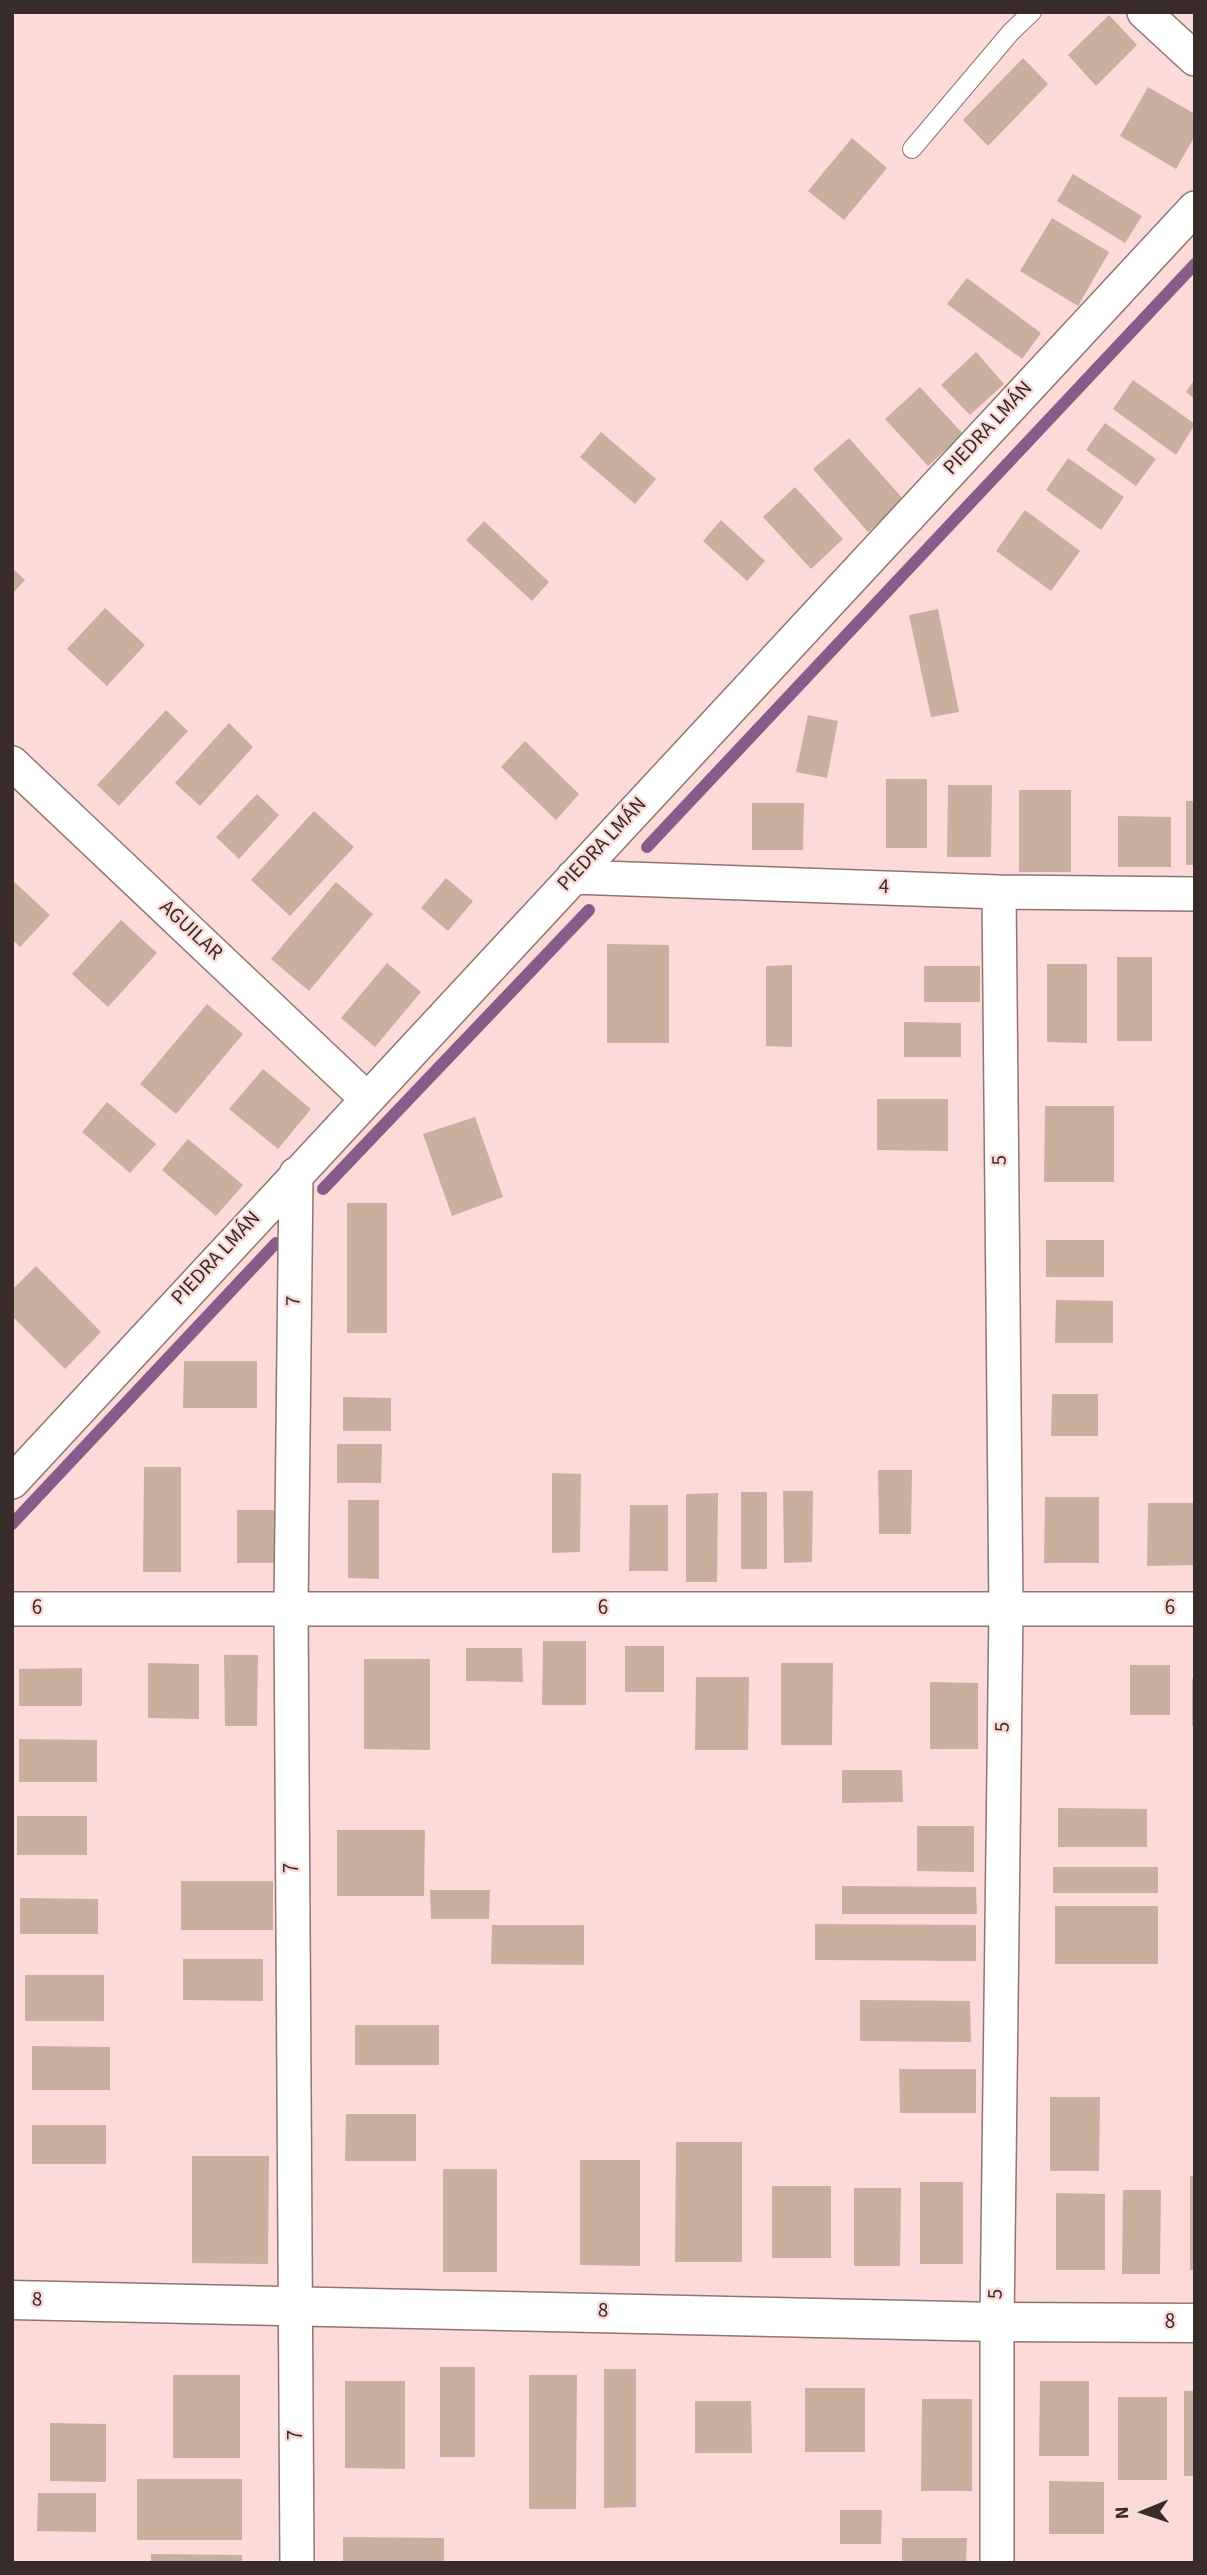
<!DOCTYPE html>
<html>
<head>
<meta charset="utf-8">
<style>
	body { margin:0 }
	#map { position:relative; width:1207px; height:2575px; overflow:hidden; background:#fbdad7; font-family:"Source Sans 3",sans-serif }
	canvas { display:block }
	.frame { position:absolute; inset:0; border:14px solid #382c2b; pointer-events:none }
	.north { position:absolute; left:1109px; top:2477px; width:70px; height:70px; -webkit-text-stroke:5px #fbdad7; paint-order:stroke; rotate:268deg; font-size:19px; font-weight:700; line-height:28px; text-align:center; color:#382c2b }
	.north::after { content:''; display:block; margin:auto; width:24px; height:32px; background:#382c2b; clip-path:polygon(50% 0,100% 100%,50% 72%,0 100%) }
</style>
</head>
<body>
<div id="map">
<canvas width="1207" height="2575"></canvas>
<div class="frame"></div>
<div class="north">N</div>
</div>
<script>
const c = document.querySelector('canvas').getContext('2d');
c.lineJoin = 'round';
function strokePath(path, color, width, dash) {
  c.strokeStyle = color;
  c.lineWidth = width;
  c.lineCap = dash ? 'butt' : 'round';
  c.setLineDash(dash || []);
  c.stroke(path);
}
function fill(path, color) {
  c.fillStyle = color;
  c.fill(path, 'evenodd');
}
function label(font, color, halo, rows, align = 'center') {
  c.font = font + ' "Source Sans 3",sans-serif';
  c.lineWidth = 5;
  c.setLineDash([]);
  c.textBaseline = 'middle';
  c.strokeStyle = halo;
  c.fillStyle = color;
  for (const [text, x, y, turn = 0] of rows) {
    c.save();
    c.translate(x, y);
    c.rotate((+turn || 0) * Math.PI / 180);
    c.textAlign = isNaN(turn) ? turn : align;
    if (halo) c.strokeText(text, 0, 0);
    c.fillText(text, 0, 0);
    c.restore();
  }
}
strokePath(new Path2D(`
	M647,847l548,-583
	M323,1189l266,-279
	M12,1524l264,-281`), '#855c8a', 12);
fill(new Path2D(`
	M1109,15l28,30 -41,41 -28,-31z
	M1023,58l25,26 -60,62 -25,-26z
	M1148,87l47,27v22l-19,33 -56,-33z
	M852,138l35,30 -43,52 -36,-29z
	M1073,174l69,42 -17,27 -68,-42z
	M1052,218l57,34 -31,54 -58,-35z
	M967,278l74,55 -19,26 -75,-55z
	M976,352l28,32 -34,31 -29,-30z
	M1195,379v20l-9,-7z
	M1133,380l62,44 -19,31 -63,-46z
	M920,387l43,47 -35,32 -43,-47z
	M1105,423l51,36 -20,27 -50,-36z
	M601,432l55,47 -21,25 -55,-47z
	M849,438l55,62 -36,32 -55,-63z
	M1068,458l56,39 -23,33 -55,-40z
	M795,487l48,52 -32,30 -48,-52z
	M1025,510l55,41 -29,40 -55,-40z
	M721,520l44,41 -18,20 -44,-40z
	M484,521l65,61 -17,19 -66,-61z
	M12,568l13,12 -13,14z
	M105,608l40,37 -38,41 -40,-37z
	M938,609l21,103 -28,5 -22,-102z
	M166,710l22,21 -69,75 -22,-21z
	M808,715l30,6 -11,57 -31,-6z
	M229,723l24,24 -53,59 -25,-23z
	M525,741l54,53 -23,26 -55,-53z
	M886,779h41v69h-41z
	M948,785h44l-1,72h-44z
	M1019,790h52v82h-52z
	M257,794l22,21 -40,44 -23,-22z
	M1186,801h9v64h-9z
	M752,803h52l-1,47h-51z
	M314,811l40,36 -64,69 -39,-36z
	M1118,816l53,1v50h-53z
	M446,878l27,23 -25,30 -27,-23z
	M12,880l38,35 -30,32 -8,-8z
	M336,882l37,32 -64,77 -38,-32z
	M121,920l36,33 -49,54 -36,-33z
	M607,944l62,1v98h-62z
	M1117,957h35v84h-35z
	M387,963l34,29 -46,55 -34,-29z
	M1047,964h40v79l-40,-1z
	M792,965v82l-26,-1v-80z
	M924,966h56v36h-56z
	M207,1004l36,30 -67,80 -36,-30z
	M904,1022l57,1v34h-57z
	M263,1069l48,40 -33,40 -49,-40z
	M877,1099h71v52l-71,-1z
	M107,1102l49,42 -26,29 -48,-41z
	M1045,1106h69v76h-70z
	M475,1117l28,80 -51,19 -29,-82z
	M188,1139l55,46 -27,31 -54,-46z
	M347,1203h40v130h-40z
	M1046,1240h58v37h-58z
	M36,1266l65,66 -36,37 -53,-53v-26z
	M1056,1300l57,1v42h-58z
	M184,1361h73v47h-74z
	M1052,1394h46v42h-47z
	M343,1397l48,1v33h-48z
	M337,1444h45l-1,39h-44z
	M144,1467h37v105h-38z
	M878,1470h34l-1,64h-32z
	M552,1473l29,1 -1,78 -28,1z
	M783,1491h30l-1,71 -28,1z
	M741,1492h26v77h-26z
	M718,1493l-1,89h-31v-88z
	M1045,1497h54v66h-55z
	M348,1500h31v79l-31,-1z
	M1148,1503h47v62l-48,1z
	M630,1505h38v66h-39z
	M237,1510h37v53h-37z
	M543,1641h43v64h-44z
	M625,1646h39v46h-39z
	M466,1648h56l1,34 -57,-1z
	M224,1655h34l-1,71h-32z
	M364,1659h66v91l-66,-1z
	M148,1663l51,1v55l-51,-1z
	M781,1663h52l-1,82h-51z
	M1130,1665h40v50h-40z
	M82,1668v38h-63v-37z
	M696,1677h53l-1,73h-53z
	M1192,1679h3v47h-3z
	M930,1682l48,1v66h-48z
	M19,1739l78,1v42h-78z
	M842,1770h60l1,32 -61,1z
	M1058,1808l89,1v38h-89z
	M17,1816h70v39h-70z
	M917,1826h57v46l-57,-1z
	M337,1830h88l-1,66h-87z
	M1053,1867h105v26h-105z
	M181,1881h92v49h-92z
	M842,1886l134,1 1,27h-135z
	M430,1890h60l-1,29h-58z
	M20,1898l78,1v35h-78z
	M1055,1906h103v58h-103z
	M815,1924l161,1v36l-161,-1z
	M492,1925h92v40l-93,-1z
	M183,1959h80v42l-80,-1z
	M25,1975h79v46h-79z
	M860,2000l110,1 1,41 -111,-1z
	M355,2025h84v40h-84z
	M32,2046l78,1v43h-78z
	M899,2069h77v44h-76z
	M1050,2097h50l-1,74h-49z
	M346,2114h70v47h-71z
	M32,2125h74v39h-74z
	M676,2142h66v120h-67z
	M192,2156h77l-1,108 -76,-1z
	M580,2160h60v106l-60,-1z
	M443,2169h54v103h-54z
	M1190,2176h5v94h-5z
	M920,2182h43v82h-43z
	M772,2186h59v72h-59z
	M854,2188h47l-1,78h-46z
	M1123,2190h38l-1,84h-38z
	M1056,2193l49,1v76h-49z
	M440,2367h35v90h-35z
	M604,2369h32v138l-32,1z
	M173,2375h67v83h-67z
	M529,2375h48l-1,134h-47z
	M345,2381h60v88l-60,-1z
	M1040,2381h49v75h-50z
	M805,2388h60v64h-60z
	M1184,2391h11v85h-11z
	M1118,2397h49v83h-49z
	M922,2399h50v92h-51z
	M695,2401h56l1,52h-57z
	M50,2423l56,1v58l-56,-1z
	M137,2479h105v61h-105z
	M1049,2481l55,1v52h-55z
	M38,2493h58v39l-59,-1z
	M840,2510h42l-1,34h-41z
	M343,2537l101,1v25h-101z
	M902,2538h65l-1,25h-64z
	M151,2554l91,1v8h-91z`), '#c8b09f');
const service = new Path2D(`
	M912,149l99,-117 21,-20`);
const minor = new Path2D(`
	M1144,12l51,47
	M12,763l355,336
	M573,877l426,15 196,2
	M296,1174l-5,434 6,955
	M12,1482l1183,-1274
	M12,1609h1183
	M997,2563v-241l9,-713 -7,-717`);
const tertiary = new Path2D(`
	M12,2300l985,22 198,1`);
strokePath(service, '#917572', 20);
strokePath(minor, '#917572', 36);
strokePath(tertiary, '#917572', 41);
strokePath(service, '#fff', 18);
strokePath(minor, '#fff', 33);
strokePath(tertiary, '#fff', 38);
label('21px', '#382c2b', '#fbdad7', [
	["PIEDRA LMÁN",989,429,-47],
	["PIEDRA LMÁN",603,845,-47],
	["4",884,888,2],
	["AGUILAR",190,931,43],
	["5",1001,1160,-91],
	["PIEDRA LMÁN",217,1259,-47],
	["7",295,1301,-89],
	["6",37,1609],
	["6",603,1609],
	["6",1170,1609],
	["5",1004,1727,-89],
	["7",293,1868,-90],
	["5",997,2294,-89],
	["8",37,2301,1],
	["8",603,2312,1],
	["8",1170,2323],
	["7",297,2435,-90]
]);
</script>
</body>
</html>
